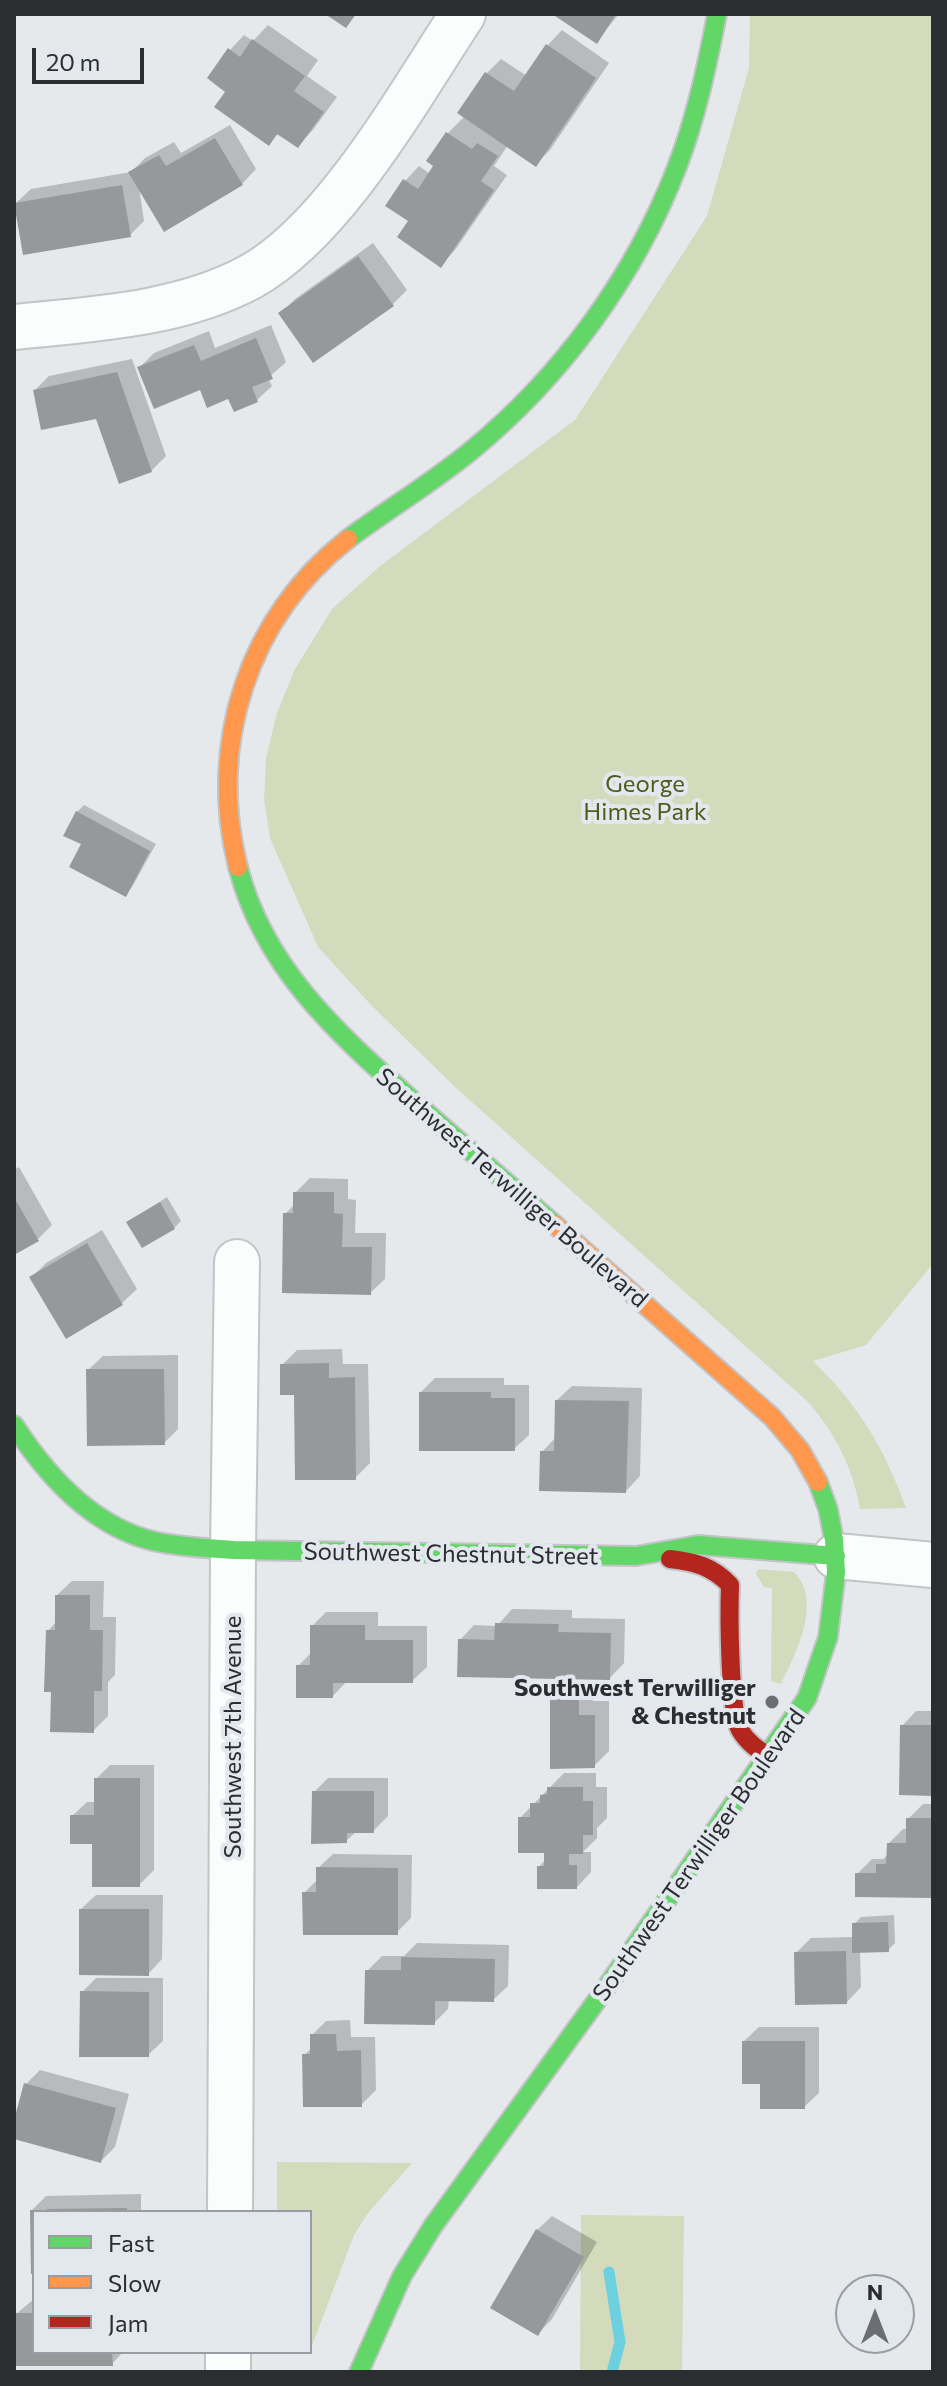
<!DOCTYPE html>
<html>
<head>
<meta charset="utf-8">
<style>
	body { margin:0 }
	#map { position:relative; width:947px; height:2386px; overflow:hidden; background:#e6e9ec; font-family:Commissioner,sans-serif }
	canvas { display:block }
	.frame { position:absolute; inset:0; border:16px solid #2b2d30; pointer-events:none }
	.legend { position:absolute; left:32px; top:2210px; width:280px; height:144px; box-sizing:border-box; background:#e3e8ef; border:2px solid #999da3; margin:0; padding:10px 14px; list-style:none; font-size:24px; color:#2b2d30 }
	.legend li { display:flex; align-items:center; gap:16px; height:40px }
	.legend b { width:40px; border:2px solid #999da3 }
	.north { position:absolute; left:835px; top:2274px; width:80px; height:80px; box-sizing:border-box; background:#e3e8ef; border:2px solid #999da3; border-radius:50%; rotate:0deg; font-size:22px; font-weight:700; line-height:32px; text-align:center; color:#2b2d30 }
	.north::after { content:''; display:block; margin:auto; width:28px; height:36px; background:#6c6f72; clip-path:polygon(50% 0,100% 100%,50% 72%,0 100%) }
	.scale { position:absolute; left:32px; top:48px; width:112px; height:36px; box-sizing:border-box; border:4px solid #2b2d30; border-top:0; padding-left:10px; font-size:24px; line-height:28px; white-space:nowrap; color:#2b2d30; -webkit-text-stroke:6px #e3e8ef; paint-order:stroke }
</style>
</head>
<body>
<div id="map">
<canvas width="947" height="2386"></canvas>
<div class="frame"></div>
<ul class="legend">
<li><b style="height:10px;background:#63d668"></b>Fast</li>
<li><b style="height:10px;background:#ff974d"></b>Slow</li>
<li><b style="height:10px;background:#b3261e"></b>Jam</li>
</ul>
<div class="north">N</div>
<div class="scale">20 m</div>
</div>
<script>
const c = document.querySelector('canvas').getContext('2d');
c.lineJoin = 'round';
function fill(path, color) {
  c.fillStyle = color;
  c.fill(path, 'evenodd');
}
function strokePath(path, color, width, dash) {
  c.strokeStyle = color;
  c.lineWidth = width;
  c.lineCap = dash ? 'butt' : 'round';
  c.setLineDash(dash || []);
  c.stroke(path);
}
function label(font, color, halo, rows, align = 'center') {
  c.font = font + ' Commissioner,sans-serif';
  c.lineWidth = 8;
  c.setLineDash([]);
  c.textBaseline = 'middle';
  c.strokeStyle = halo;
  c.fillStyle = color;
  for (const [text, x, y, turn = 0] of rows) {
    c.save();
    c.translate(x, y);
    c.rotate((+turn || 0) * Math.PI / 180);
    c.textAlign = isNaN(turn) ? turn : align;
    if (halo) c.strokeText(text, 0, 0);
    c.fillText(text, 0, 0);
    c.restore();
  }
}
fill(new Path2D(`
	M750,14h183v1250l-67,81 -53,16c46,45 71,86 93,147l-46,1c-7,-41 -25,-77 -53,-108l-352,-314 -82,-80 -55,-60 -48,-109 -6,-38 2,-42 11,-45 18,-44 37,-60 47,-42 196,-147 132,-204 42,-148z
	M758,1569l36,3c29,30 2,81 -13,112l-10,-3 1,-93 -8,-1 -8,-13z
	M277,2162l135,1 -44,50 -14,22 -44,116v-139h-33z
	M581,2215l103,1 -2,156h-102z`), '#d3dbbc');
fill(new Path2D(`
	M556,14h63l-22,27z
	M268,25l50,35 -11,16 30,21 -25,34 -14,15 -19,-13 -10,10 -41,-52 2,-41 14,-15 9,6z
	M562,30l47,33 -59,87 -14,14 -28,-19 -14,21 13,9 -52,75 -14,15 -31,-44 -5,-40 14,-15 11,8 6,-9 -7,-5 19,-27 17,-17 -5,-3 27,-40 14,-14 26,17 21,-31z
	M230,125l26,44 -14,15 -103,3 5,34 -14,14 -114,-32 15,-14 100,-17 14,-14 29,-16 7,11z
	M373,243l34,47 -15,15 -111,8 14,-14z
	M271,325l15,37 -18,16 4,8 -15,14 -27,-4 -91,-28 15,-15 55,-22 6,17z
	M132,359l34,97 -15,15 -54,-55 -62,-26 14,-14z
	M84,805l72,39 -24,43 -6,7 -42,-51 -7,-31z
	M19,1167l33,58 -14,14 -24,14v-83z
	M310,1178l38,1v20l8,1 -1,33h31l-1,46 -15,14 -85,-79 10,-10v-11z
	M167,1197l14,24 -7,7 -45,-6z
	M102,1230l35,59 -15,14 -56,33 -34,-59 14,-14z
	M342,1349l1,15h25l2,99 -15,15 -59,-85 -14,-28 15,-15z
	M178,1355v74l-14,14 -76,-73 15,-14z
	M435,1378h69v7h25v50l-15,14 -93,-57z
	M572,1386l70,2 -2,88 -14,15 -84,-39 14,-15 1,-37z
	M72,1581h32l-1,36h13l-1,58 -7,7v34l-15,15 -40,-41 -5,-59 9,-10v-26z
	M512,1609l60,1v8l53,1 -1,44 -14,15 -150,-38 14,-15 23,1z
	M326,1612h52v14h49v41l-15,14h-65l-14,15 -35,-30 14,-14v-26z
	M566,1684h27v17h16v50l-15,15 -42,-67z
	M916,1711h17v83l-31,-68z
	M110,1765h44v105l-15,15 -45,-43 -22,-26 15,-14h9v-23z
	M564,1773h32v14h11v31l-10,10v10l-14,14h8v20l-14,15 -38,-20 7,-8v-8l-26,-33z
	M328,1778h60v38l-15,15h-16l-11,10 -32,-49z
	M923,1804h10v92l-76,-22 15,-15h11l6,-5v-11l14,-14h5v-10z
	M333,1854l79,1 -1,63 -14,14 -93,-39 14,-14v-11z
	M96,1895h67l-1,64 -14,15 -67,-65z
	M894,1915l1,28 -7,7 -28,1 1,36 -14,15 -51,-49 15,-15 43,-1v-13l7,-7z
	M417,1943l92,2 -1,41 -15,14 -44,-1 -1,10 -14,14 -67,-52 15,-15h22z
	M96,1978h67v63l-15,14 -66,-63z
	M350,2020l1,17h24l1,53 -15,15 -57,-50 8,-7v-13l14,-14z
	M759,2027h60v66l-15,14 -42,-25 -18,-41z
	M40,2070l89,24 -14,53 -14,14 -87,-24v-9l12,-44z
	M141,2194v18h-107v60l-2,-62 14,-14z
	M552,2216l45,26 -45,77 -14,15 -1,-104z
	M34,2299v53h89l-11,12h-95l-1,-50z`), '#0003');
strokePath(new Path2D(`
	M609,2272l11,70 -8,30`), '#6cd0df', 11);
fill(new Path2D(`
	M325,14h31l-10,14z
	M552,14h64l-19,30z
	M252,39l53,37 -11,15 30,21 -26,36 -21,-14 -8,12 -55,-39 11,-15 -18,-14 21,-30 12,9z
	M546,44l50,34 -60,89 -79,-54 28,-41 29,19z
	M446,132l26,17 5,-6 21,13 -17,25 13,9 -53,78 -44,-31 11,-16 -23,-15 18,-27 15,10 15,-23 -7,-5z
	M215,138l28,47 -79,47 -36,-60 31,-17 7,11z
	M122,185l9,52 -108,18 -9,-52z
	M358,256l36,50 -81,57 -35,-50z
	M256,338l17,41 -21,8 6,15 -24,10 -6,-13 -21,9 -7,-18 -46,19 -17,-42 57,-22 7,16z
	M117,372l35,100 -33,12 -23,-65 -55,11 -8,-40z
	M76,811l74,40 -24,46 -57,-30 12,-23 -18,-8z
	M293,1192h41v21l9,1 -1,33h30l-1,48 -89,-2 1,-80h10z
	M14,1197l25,44 -25,14z
	M160,1202l15,27 -33,19 -16,-26z
	M87,1243l36,62 -57,34 -37,-62z
	M329,1363v15l26,-1 1,103h-61l-1,-85h-14v-31z
	M86,1369h78l1,76 -78,1z
	M419,1392h72v6h24v53h-96z
	M555,1400l74,1 -3,92 -87,-2 1,-40h14z
	M55,1595h35v35h13l-1,61h-8v42l-44,-1 1,-40h-7l2,-62h9z
	M495,1623l64,1 -1,8 53,1 -1,47 -153,-3 1,-38 36,1z
	M310,1625h55v15h48v43h-80v15h-37v-33h14z
	M550,1698h29v17h16v53l-45,1z
	M900,1725h33v71l-34,-1z
	M94,1778h46v109h-48v-43h-22v-29h24z
	M547,1787h36v14h10v34h-10v19h-14v11h8v24h-40v-23h7v-13h-26v-36h12v-14h10v-8l7,-1z
	M312,1791h62v42h-27v10l-36,1z
	M906,1818h27v80l-78,-1v-24h21v-9h10l1,-21h19z
	M316,1867l82,1v67h-95l-1,-43h14z
	M79,1909h70v67l-70,-1z
	M888,1922l1,30 -37,1v-30z
	M846,1951l1,53 -52,1 -1,-53z
	M401,1957l94,2 -1,43 -59,-1v24l-71,-1 1,-54h36z
	M80,1991l69,1v65h-70z
	M310,2034h26l1,17 24,-1 1,57h-59l-1,-53h8z
	M742,2041h63v68h-45v-25h-18z
	M24,2083l92,25 -15,55 -87,-24v-19z
	M127,2208v4h-80v-3z
	M30,2210h4v64h-3z
	M536,2229l48,28 -46,79 -48,-28z
	M14,2313h20v39h78l1,14h-98z`), '#97989a');
const street = new Path2D(`
	M14,327c79,-8 165,-12 236,-50 85,-47 160,-183 213,-263
	M836,1556l97,9
	M230,2212l3,-662 4,-288
	M228,2372v-20`);
const fast = new Path2D(`
	M348,539c40,-30 84,-56 124,-89 90,-74 163,-174 205,-283 19,-49 30,-101 40,-153
	M238,867c27,105 104,170 182,240 45,39 89,78 134,117
	M14,1425c33,51 78,101 139,116 26,6 53,7 80,9l403,6 62,-11 138,11
	M359,2372l43,-96 31,-50 170,-234 204,-294 21,-61 8,-65 -2,-32 -6,-31 -10,-27`);
const slow = new Path2D(`
	M238,867c-31,-123 10,-250 110,-328
	M554,1224l218,193 28,33 18,32`);
const jam = new Path2D(`
	M670,1559c25,3 42,7 60,26 -1,28 -1,124 10,145 7,12 17,19 28,26`);
strokePath(street, '#c2c4c6', 48);
strokePath(fast, '#c2c4c6', 22);
strokePath(slow, '#c2c4c6', 22);
strokePath(jam, '#c2c4c6', 22);
strokePath(street, '#fbfcfc', 44);
strokePath(fast, '#63d668', 18);
strokePath(slow, '#ff974d', 18);
strokePath(jam, '#b3261e', 18);
for (const [x, y, r, color] of [
	[772,1702,8,"#6c6f72"]
]) {
  const dot = new Path2D();
  dot.arc(x, y, r, 0, 2 * Math.PI);
  c.fillStyle = color;
  c.fill(dot);
  strokePath(dot, '#e3e8ef', 3);
}
label('24px', '#515a18', '#e3e8ef', [
	["George",645,784],
	["Himes Park",645,812]
]);
label('24px', '#2b2d30', '#e3e8ef', [
	["Southwest Terwilliger Boulevard",512,1188,41],
	["Southwest Chestnut Street",451,1554,1],
	["Southwest 7th Avenue",233,1737,-90],
	["Southwest Terwilliger Boulevard",699,1855,-55]
]);
label('bold 24px', '#2b2d30', '#e3e8ef', [
	["Southwest Terwilliger",756,1688],
	["& Chestnut",756,1716]
], 'right');
</script>
</body>
</html>
